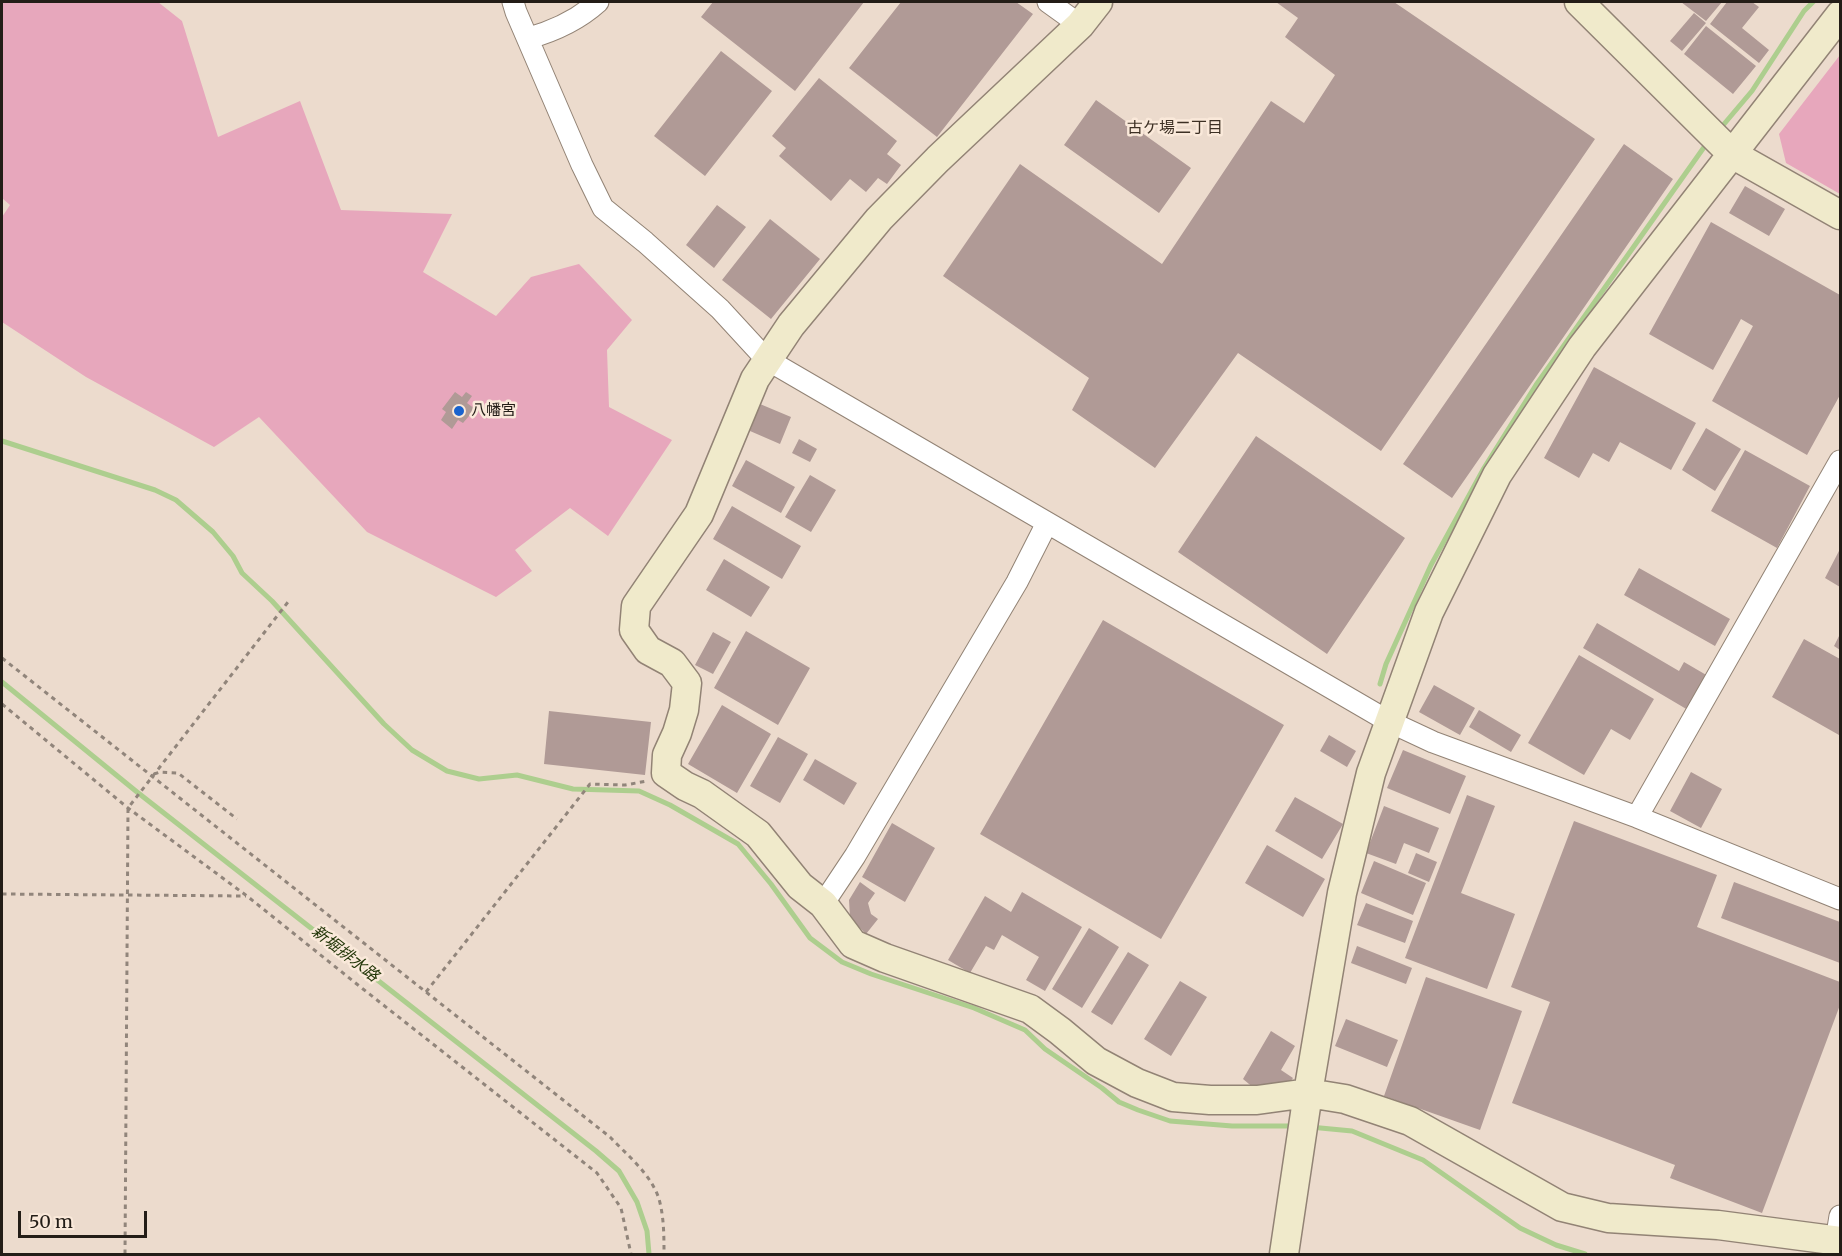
<!DOCTYPE html>
<html>
<head>
<meta charset="utf-8">
<style>
	body { margin:0 }
	#map { position:relative; width:1842px; height:1256px; overflow:hidden; background:#ecdbcd; font-family:Merriweather,serif }
	canvas { display:block }
	.frame { position:absolute; inset:0; border:3px solid #231d17; pointer-events:none }
	.scale { position:absolute; left:18px; top:1211px; width:129px; height:27px; box-sizing:border-box; border:3px solid #231d17; border-top:0; padding-left:8px; font-size:18px; line-height:21px; white-space:nowrap; color:#231d17; -webkit-text-stroke:4px #fae9da; paint-order:stroke }
</style>
</head>
<body>
<div id="map">
<canvas width="1842" height="1256"></canvas>
<div class="frame"></div>
<div class="scale">50 m</div>
</div>
<script>
const c = document.querySelector('canvas').getContext('2d');
c.lineJoin = 'round';
function fill(path, color) {
  c.fillStyle = color;
  c.fill(path, 'evenodd');
}
function strokePath(path, color, width, dash) {
  c.strokeStyle = color;
  c.lineWidth = width;
  c.lineCap = dash ? 'butt' : 'round';
  c.setLineDash(dash || []);
  c.stroke(path);
}
function label(font, color, halo, rows, align = 'center') {
  c.font = font + ' Merriweather,"Noto Sans JP",serif';
  c.lineWidth = 5;
  c.setLineDash([]);
  c.textBaseline = 'middle';
  c.strokeStyle = halo;
  c.fillStyle = color;
  for (const [text, x, y, turn = 0] of rows) {
    c.save();
    c.translate(x, y);
    c.rotate((+turn || 0) * Math.PI / 180);
    c.textAlign = isNaN(turn) ? turn : align;
    if (halo) c.strokeText(text, 0, 0);
    c.fillText(text, 0, 0);
    c.restore();
  }
}
fill(new Path2D(`
	M2,2h156l24,19 36,116 82,-36 41,109 111,4 -29,58 73,44 35,-39 48,-13 53,56 -25,30 2,57 63,33 -64,96 -38,-28 -55,42 17,21 -36,26 -129,-65 -108,-115 -45,30 -128,-70 -84,-55v-105l8,-12 -8,-7z
	M1840,55v139l-54,-31 -7,-29z`), '#e7a7bc');
strokePath(new Path2D(`
	M1719,130l33,-39 52,-80 9,-9
	M2,441l153,49 21,10 37,32 20,24 9,17 30,28 112,123 28,26 35,21 32,8 38,-4 56,14 66,2 31,14 68,39 33,40 39,54 32,24 29,12 103,34 51,22 20,19 57,39 17,14 19,8 32,11 62,5h63
	M2,682l135,110 459,359 23,20 18,31 10,29 2,23
	M1380,684l6,-20 45,-99 53,-97 52,-83 171,-242
	M1310,1127l42,4 71,29 97,68 36,17 29,9`), '#adce8e', 5);
fill(new Path2D(`
	M713,2h151l-69,89 -94,-74z
	M901,2h115l17,12 -96,123 -88,-69z
	M1276,2h118l201,137 -214,312 -143,-98 -83,115 -83,-58 17,-32 -146,-102 77,-112 142,100 109,-163 33,22 31,-48 -50,-38 13,-19z
	M1681,2h41l-16,19z
	M1727,2h25l7,5 -17,21 27,22 -10,13 -49,-39z
	M1694,13l12,10 -24,28 -12,-10z
	M1706,26l50,40 -23,28 -49,-40z
	M721,51l51,40 -67,85 -51,-40z
	M819,78l78,63 -10,13 14,11 -14,19 -9,-6 -12,14 -16,-13 -19,22 -52,-45 7,-8 -14,-12z
	M1096,100l95,68 -32,45 -95,-68z
	M1624,144l49,35 -221,319 -49,-34z
	M1745,186l40,23 -16,27 -40,-23z
	M717,205l29,22 -32,41 -28,-23z
	M770,219l50,40 -49,60 -49,-39z
	M1711,222l129,73v100l-33,60 -95,-54 41,-75 -12,-7 -28,51 -64,-36z
	M1594,367l102,56 -25,47 -51,-28 -11,20 -16,-9 -14,25 -35,-20z
	M455,392l7,5 4,-5 6,4 -5,7 8,6 -12,14 -5,-3 -6,9 -11,-9 5,-8 -4,-3z
	M760,404l31,13 -11,27 -30,-13z
	M1706,428l35,21 -26,42 -33,-21z
	M1256,436l149,102 -78,116 -149,-102z
	M799,439l18,10 -7,13 -18,-9z
	M1745,450l65,36 -33,62 -66,-37z
	M746,460l49,27 -14,26 -49,-27z
	M810,475l26,15 -25,42 -26,-15z
	M732,506l69,40 -19,33 -69,-40z
	M1840,549v38l-15,-9z
	M724,559l46,28 -19,30 -45,-27z
	M1639,568l91,51 -15,27 -91,-51z
	M1103,620l181,105 -123,214 -181,-105z
	M1597,623l82,48 5,-9 24,14 -20,34 -105,-62z
	M746,631l64,37 -32,57 -64,-37z
	M713,632l18,10 -18,32 -18,-9z
	M1840,634v16l-6,-4z
	M1804,639l36,20v73l-1,3 -67,-38z
	M1579,655l75,44 -24,41 -19,-11 -27,46 -56,-32z
	M1434,685l41,23 -15,27 -41,-23z
	M722,705l49,29 -34,59 -49,-29z
	M1479,710l42,25 -10,17 -42,-25z
	M549,711l102,11 -6,53 -101,-11z
	M1329,735l27,16 -9,16 -27,-16z
	M778,737l30,17 -28,49 -30,-17z
	M1403,750l63,26 -16,38 -63,-26z
	M815,759l42,24 -13,22 -41,-25z
	M1691,772l31,17 -21,39 -31,-17z
	M1467,795l28,11 -34,87 54,21 -28,75 -82,-31z
	M1295,797l48,27 -21,35 -47,-28z
	M1384,806l55,22 -10,25 -25,-10 -8,21 -30,-11z
	M1574,821l143,54 -20,52 143,55v23l-78,208 -92,-35 5,-13 -163,-62 38,-101 -39,-15z
	M892,823l43,25 -30,54 -43,-25z
	M1267,845l58,34 -22,38 -58,-34z
	M1416,853l21,9 -8,20 -21,-9z
	M1374,861l52,22 -13,32 -52,-22z
	M860,882l15,11 -7,10 3,11 7,5 -12,15 -16,-16 -1,-18z
	M1734,882l106,40v41l-119,-45z
	M1022,892l60,35 -37,64 -19,-11 13,-23 -37,-22 -8,15 -8,-4 -16,27 -22,-13 37,-64 26,16z
	M1366,903l47,18 -8,22 -48,-18z
	M1089,928l30,19 -37,61 -30,-19z
	M1357,946l55,22 -6,16 -55,-21z
	M1128,952l21,13 -37,60 -21,-13z
	M1426,977l96,34 -42,119 -96,-34z
	M1180,981l27,16 -36,59 -27,-17z
	M1346,1019l52,21 -11,27 -52,-21z
	M1271,1031l24,15 -14,24 12,8 -7,9 -31,2 -12,-10z`), '#b09a96');
const street = new Path2D(`
	M513,2l3,10 66,153 21,43 42,34 75,67 46,50 622,362 45,21 204,75 203,82
	M1048,2l32,23
	M529,38c25,-7 49,-18 69,-36
	M1637,817l203,-356
	M823,904l32,-48 162,-274 30,-59
	M1836,1254v-13l4,-25`);
const secondary = new Path2D(`
	M1098,2l-18,23 -142,134 -59,60 -88,106 -36,54 -56,135 -63,92 -2,24 14,20 24,13 15,20 -3,27 -7,23 -10,22 -1,18 19,13 17,8 56,40 42,52 23,18 30,40 32,14 145,51 30,22 36,30 41,22 36,14 37,3h47l51,-7 37,6 65,22 152,86 46,11 110,7 122,16
	M1579,2l153,152 108,61
	M1284,1254l24,-161 34,-200 29,-120 58,-161 68,-137 85,-128 258,-332`);
strokePath(street, '#928375', 23);
strokePath(secondary, '#928375', 31);
strokePath(new Path2D(`
	M2,658l608,479c17,18 41,37 49,62 5,18 5,37 5,55
	M2,704l126,104 119,88 116,93 234,184 24,35 10,46
	M154,774l6,-2 18,1 59,46
	M2,894l244,2
	M426,992l164,-208 35,1 22,-4
	M125,1254l3,-446 160,-206`), '#91857b', 3, [4.5, 4.5]);
strokePath(street, '#fff', 21);
strokePath(secondary, '#f0eacb', 28);
for (const [x, y, r, color] of [
	[459,411,6,"#1963ce"]
]) {
  const dot = new Path2D();
  dot.arc(x, y, r, 0, 2 * Math.PI);
  c.fillStyle = color;
  c.fill(dot);
  strokePath(dot, '#fae9da', 2);
}
label('15px', '#231d17', '#fae9da', [
	["八幡宮",471,411]
], 'left');
label('16px', '#3d3024', '#fae9da', [
	["古ケ場二丁目",1175,128]
]);
label('italic 16px', '#233709', '#fae9da', [
	["新堀排水路",345,954,38]
]);
</script>
</body>
</html>
